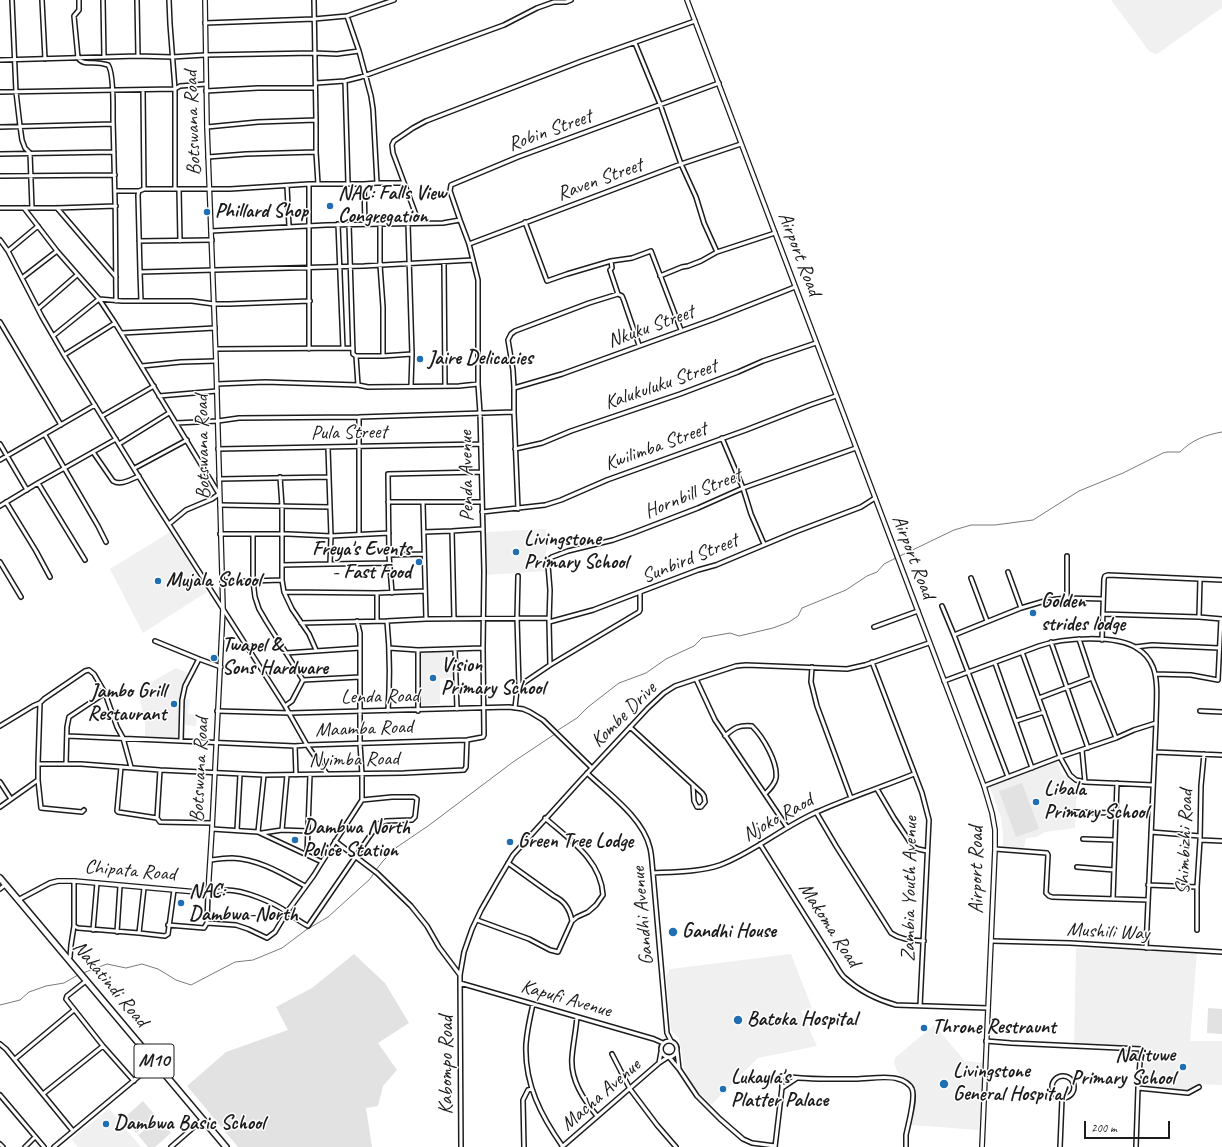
<!DOCTYPE html>
<html>
<head>
<meta charset="utf-8">
<style>
	body { margin:0 }
	#map { position:relative; width:1222px; height:1147px; overflow:hidden; background:#fff; font-family:Caveat,sans-serif }
	canvas { display:block }
	.scale { position:absolute; left:1084px; top:1121px; width:86px; height:18px; box-sizing:border-box; border:2px solid #1c1c1c; border-top:0; padding-left:5px; font-size:12px; line-height:14px; white-space:nowrap; color:#1c1c1c; -webkit-text-stroke:3px #fff; paint-order:stroke }
</style>
</head>
<body>
<div id="map">
<canvas width="1222" height="1147"></canvas>
<div class="scale">200 m</div>
</div>
<script>
const c = document.querySelector('canvas').getContext('2d');
c.lineJoin = 'round';
function fill(path, color) {
  c.fillStyle = color;
  c.fill(path, 'evenodd');
}
function strokePath(path, color, width, dash) {
  c.strokeStyle = color;
  c.lineWidth = width;
  c.lineCap = dash ? 'butt' : 'round';
  c.setLineDash(dash || []);
  c.stroke(path);
}
function label(font, color, halo, rows, align = 'center') {
  c.font = font + ' Caveat,sans-serif';
  c.lineWidth = 3;
  c.setLineDash([]);
  c.textBaseline = 'middle';
  c.strokeStyle = halo;
  c.fillStyle = color;
  for (const [text, x, y, turn = 0] of rows) {
    c.save();
    c.translate(x, y);
    c.rotate((+turn || 0) * Math.PI / 180);
    c.textAlign = isNaN(turn) ? turn : align;
    if (halo) c.strokeText(text, 0, 0);
    c.fillText(text, 0, 0);
    c.restore();
  }
}
fill(new Path2D(`
	M1111,0h111v8l-65,46h-2l-6,-3z
	M546,529v42l-59,4 -2,-43z
	M170,532l37,60 -64,41 -33,-64z
	M422,651h31v26l-13,2v25l-21,2v-52z
	M176,668l12,5 -5,14 -2,12h9l-2,15 9,1 -1,11 -11,-1v14l-40,-3v-14l-7,-32z
	M1057,761l5,13 15,12 -2,42 -30,4 -9,5 -10,1 -2,10 -21,-1v-14l-2,-15 -11,-31z
	M1076,948l121,4 -7,89h32v44l-28,-1 -1,3 -4,4 -43,-3 -3,-3 1,-36 -70,-2z
	M791,954l21,54 -11,3 16,35 -59,12 -47,47 -12,-12 -11,-15 -4,-11 -5,-28 -8,-9 -5,-54 4,-7z
	M934,1025l31,36 19,2 -5,67 -68,-5 5,-29 -19,-25 -3,-8 1,-5z
	M109,1109l32,38h-63l-7,-8z`), '#f0f0f0');
fill(new Path2D(`
	M1022,783l17,46 -23,8 -17,-46z
	M354,954l31,29 24,40 -31,20 19,27 -14,16 -5,20 -12,2 6,39h-134l-51,-61 39,-34 62,-22 -12,-23 36,-19z
	M1208,1008l14,1v25l-15,-1z
	M143,1101l13,15 -20,17 -12,-15z
	M158,1119l13,14 -16,14h-7l-10,-12z`), '#e2e2e2');
strokePath(new Path2D(`
	M900,556l54,-26 17,-5h24l38,-5 46,-29 44,-18 40,-20 4,-1h13c12,-12 25,-17 42,-20
	M558,730l19,-12 11,-11 31,-24 27,-10 20,-14 15,-7 13,-6 8,-8 28,-5 9,3 34,-8 16,-6 9,-6 4,-8 44,-18 21,-14 10,-4 7,-8 12,-6
	M376,870l7,-9 14,-14 31,-21 85,-64 42,-28
	M83,973l24,-9 19,4 16,-4 16,5 18,11 15,5 44,-23 18,-2 29,-12 24,-18 22,-13 42,-38 4,-6
	M0,1005l20,-5 9,-8 17,-6 18,-3 14,-8`), '#7a7a7a', 1);
const minor = new Path2D(`
	M12,0l4,92 4,34 2,14 3,8 5,5 2,55
	M42,0l3,59
	M79,0v10l-5,6 4,42c5,7 12,4 19,5 4,0 7,1 11,2 6,7 5,43 5,54 2,61 3,121 3,182
	M103,0l1,57
	M137,0l1,56
	M169,0l1,24 5,65v100h55l79,-5
	M314,0l2,120v32l2,32
	M205,23l109,-4 33,-3 47,-16
	M635,43l25,61 21,60 15,33 8,26 13,29
	M0,60l138,-4 34,1 33,-2 109,-2 23,1 22,-3
	M345,81l3,102
	M316,83l29,-2 16,-4 143,-52 33,-17 17,-6h12l5,-2
	M143,90l1,99
	M206,91l52,-3h57
	M0,92l175,-3 5,-3 26,-2
	M0,127l113,-3
	M207,127l51,-5 58,-2
	M0,154l114,-2
	M208,157l38,-3 70,-2
	M0,176l115,-1
	M377,183h27
	M364,184l1,40
	M287,186l2,40
	M179,189l1,52
	M116,191h23
	M0,208h57l59,-2
	M24,208l33,43 42,48 16,24 104,171 -7,5 -26,11 -17,14
	M57,208l59,69
	M525,222l22,59 20,-7 44,-13 21,-3 19,-7 30,79
	M419,223l-26,-70 -1,-8 2,-4 19,-13 13,-7 156,-60 113,-40
	M338,224l5,124
	M349,224l4,130 3,2h27l29,-2
	M380,224v41l3,42v49
	M408,224l4,130 -1,32
	M211,231l115,-6 117,-2 17,-3
	M0,240l8,11 34,66 22,38 88,143 133,208 22,39 20,29
	M139,241l73,-1
	M469,244l212,-80 60,-20
	M8,251l30,-25
	M611,261l1,7 -2,2 8,24
	M444,262l1,124
	M140,272l-2,-77 1,-4 5,-2h31
	M660,276l22,-9 6,-1 13,-5 16,-9 58,-19
	M22,278l35,-27
	M141,301l-1,-29 224,-6 109,-6
	M38,309l39,-34
	M0,322l61,103
	M122,333l93,-5
	M53,336l46,-37 23,2h70l22,3h15l81,-3
	M216,349l137,-1
	M309,349v-165h55l13,-1 -4,-74 -2,-13 -12,-45 -12,-35
	M64,355l51,-32
	M356,356l2,29
	M142,366l39,-4 35,-1
	M217,384l48,-2 93,3 10,2 91,-1 19,-2
	M514,388l48,-14 152,-55 81,-32
	M159,396l58,-5
	M102,416l52,-30
	M176,423l42,-2 21,-3 120,-1 155,-5
	M45,435l53,91 8,16
	M722,438l21,50 8,26 13,30
	M0,444l27,46
	M119,444l50,-31
	M328,448l3,88 -1,28 59,-1
	M218,449l263,-5
	M515,449l27,-6 29,-12 109,-37 58,-22 25,-11 53,-18
	M93,452l20,29c8,5 18,-2 26,-5
	M0,460l95,-55
	M135,468l52,-28
	M280,477l2,29v74l2,12 8,17 17,25 7,16
	M219,479l109,-2
	M38,483l47,77
	M6,502l30,49 14,26
	M388,502h94
	M423,503l3,116
	M220,505l110,2
	M0,506l38,-23 78,-44
	M518,509l-4,-97v-24l-1,-18 -5,-30 3,-6 4,-3 74,-28 29,-9 4,2 2,5 15,44
	M482,512l63,-7 16,-5 46,-20 139,-50 64,-25 26,-9
	M452,531l2,88
	M424,532l28,-1 30,-2
	M220,534h68l43,2 58,-3
	M253,534v47l2,16 4,12 7,12 37,59 57,-3
	M359,534v-117
	M389,555l35,-1
	M0,562l21,35
	M282,565l48,-1
	M1008,572l13,36
	M518,576l-1,42 2,68
	M971,578l16,43
	M222,582l60,-2
	M284,592l93,1 48,-2
	M377,593v28
	M392,593l-3,-38 -1,-81 93,-2
	M1067,598v-42
	M942,606l12,29 54,142
	M1103,614l96,3 23,2
	M1199,617l1,-38
	M387,621c3,30 3,60 1,90
	M549,622l44,-12 47,-18
	M301,623l86,-2 39,-2 123,-1
	M874,627l44,-16
	M954,635l67,-27 27,-8 19,-2 36,1
	M1079,639l13,39 24,60
	M1102,640l2,-61 1,-3 3,-1 114,5
	M155,641l44,18 22,8
	M1051,642l37,106
	M1135,647l17,-2 67,3
	M389,648l29,2 65,-2
	M455,649l2,60
	M418,650v61
	M1022,652l38,105 10,18 6,5 9,2 68,3
	M286,653l74,-5
	M872,662l50,131 7,27 -9,186
	M995,663l37,105
	M550,665l-1,-43 1,-32 -2,-25v-5l4,-3 16,-6 45,-11 20,-7 65,-25 45,-20 113,-40
	M812,667l-1,15 6,24 34,92
	M1155,674l36,1 27,5 3,-61
	M696,679l19,41 72,107
	M944,681l95,-35c23,-8 78,-12 99,3 7,4 12,11 15,18 6,15 3,39 3,56l-10,225
	M1039,698l53,-20
	M285,706l7,-5 11,-21
	M515,708l2,-18 2,-4 31,-21 89,-53 1,-2v-18l58,-22 18,-5 79,-33 66,-25 14,-9
	M217,711l73,2 219,-6 14,2 7,3 13,8 49,48
	M1200,711l22,1
	M1016,721l28,-9
	M0,726l33,-20 7,-3
	M630,727l72,66 2,3 1,6 -4,5h-4l-3,-6 -1,-16
	M67,736l228,10 12,-1 160,-5 16,-3 1,-2 -1,-87 1,-77 -4,-158 -2,-29v-104l-9,-36 -9,-24 -10,-29 1,-6 67,-28 201,-74
	M725,736c10,-9 14,-11 27,-10 11,11 26,36 24,52 -1,6 -6,11 -11,16
	M181,740l1,-40 3,-14 14,-27
	M295,746l1,29
	M1082,750l3,32
	M1155,752l67,3
	M38,764l2,-61 4,-4 41,-28 4,-1 5,4 11,19 12,34 6,11 8,29
	M66,764l1,-37 2,-10 36,-24
	M121,767l-4,44 1,1 39,6 3,4 52,1
	M587,773c22,21 56,45 63,75 2,8 2,17 3,25l14,160 4,8
	M0,782l11,17
	M984,786l76,-29 56,-19 18,-8 22,-7
	M877,789l17,29 16,24 4,5 4,2 9,2
	M0,807l38,-27
	M84,810l-2,2 -41,-4 -3,-28v-16h43l79,6 104,5 140,-2 60,-3 2,-3 1,-27
	M816,812l20,34 55,87c10,7 21,7 33,8
	M1072,812l45,1
	M157,818l3,-48
	M212,829l46,3 64,30
	M237,830l3,-55
	M282,830l5,-55
	M258,832l6,-57
	M1151,832l49,4
	M262,833l20,-3 26,1
	M1083,839l32,1
	M1200,840l22,1
	M335,841l42,32 34,33 16,20 12,21 21,28
	M760,844l74,118c3,5 6,11 10,15 14,13 34,23 52,28l92,3
	M995,849l52,4 1,2 -2,38 3,3 3,1 96,3
	M307,854l3,-79
	M211,860c7,-1 14,-2 21,-2 27,1 51,16 73,28
	M508,863l46,33c11,5 16,14 18,25
	M1077,867l37,3
	M653,873c21,-1 47,-1 67,-8 33,-12 64,-39 97,-53 31,-14 65,-25 97,-38
	M74,881v45l4,2 61,5 26,3 3,-2 6,-44
	M1148,885l49,2
	M0,889l5,-4
	M1113,899l4,-116
	M477,920l52,19 21,11 8,2 14,-31 5,-4 11,-5 8,-7 7,-10c-2,-35 -33,-55 -58,-77
	M207,923l29,2 12,4 19,9 8,-6 12,-20 27,-37 8,-13 40,-62v-26l-2,-30v-111l-3,-12
	M168,925l36,3 3,-5 1,-30c6,-1 12,-2 18,-3 18,0 47,12 61,22 7,5 13,10 21,14l70,-102 8,-3 26,-1 3,-3 2,-18 -3,-2h-22l-30,3
	M93,930l4,-47
	M1197,930v-43l3,-47 1,-54 3,-32
	M117,932l3,-46
	M139,933l5,-45
	M992,941l78,2 152,9
	M68,959l2,-2 1,-12 3,-19
	M86,981l-19,15 -1,3 37,47 31,35
	M460,983l194,56 9,4
	M533,1004c-3,13 -6,26 -7,40 -2,39 15,72 37,103
	M577,1017c-1,13 -4,27 -5,40 -2,23 12,43 25,59
	M661 1049a8 8 0 1 1 16 0a8 8 0 1 1-16 0Z
	M986,1041l25,2 130,6 -3,39 -2,59
	M0,1044l6,5 67,82
	M677,1051l2,18
	M612,1054l18,35 27,36 19,22
	M669,1057l10,12 18,27 23,23 23,20 9,4 23,3
	M15,1059l59,-49
	M659,1063l2,-11
	M1052 1087a11 11 0 1 1 22 0a11 11 0 1 1-22 0Z
	M782,1088l15,-10
	M1138,1088l50,5 11,-6
	M43,1094l60,-48
	M0,1095l44,52
	M0,1144l3,3
	M25,1147l10,-10
	M54,1147l102,-85
	M171,1147l32,-28
	M461,1147l-1,-172 4,-23 8,-23 9,-19 16,-28 16,-27 66,-73 69,-74 16,-15 11,-7 21,-7 40,-13 10,-1 101,4 18,-4 64,-22
	M524,1147l-1,-47 5,-10 4,-1
	M562,1147l97,-84 9,-6
	M775,1147l7,-59v-12c24,4 49,3 73,3 12,0 33,-4 43,0 5,1 12,5 14,10 4,8 -4,36 -6,46 0,4 0,8 0,12
	M1060,1147l2,-48`);
const tertiary = new Path2D(`
	M687,0l297,786 8,27 3,17v19l-13,298
	M18,900l32,-17 8,-2h16l134,12 4,-64 11,-220 -7,-248 -9,-234 -2,-127`);
const trunk = new Path2D(`
	M0,878l226,269`);
strokePath(minor, '#1c1c1c', 6);
strokePath(tertiary, '#1c1c1c', 6);
strokePath(trunk, '#1c1c1c', 8);
strokePath(minor, '#fff', 3);
strokePath(tertiary, '#fff', 3.5);
strokePath(trunk, '#fff', 5);
for (const [x, y, r, color] of [
	[330,206,4,"#1f6fb2"],
	[207,212,4,"#1f6fb2"],
	[420,359,4,"#1f6fb2"],
	[516,552,4,"#1f6fb2"],
	[419,562,4,"#1f6fb2"],
	[158,581,4,"#1f6fb2"],
	[1033,613,4,"#1f6fb2"],
	[214,658,4,"#1f6fb2"],
	[433,678,4,"#1f6fb2"],
	[174,704,4,"#1f6fb2"],
	[1036,802,4,"#1f6fb2"],
	[295,840,4,"#1f6fb2"],
	[510,842,4,"#1f6fb2"],
	[181,903,4,"#1f6fb2"],
	[673,932,5,"#1f6fb2"],
	[738,1020,5,"#1f6fb2"],
	[924,1028,4,"#1f6fb2"],
	[1183,1067,4,"#1f6fb2"],
	[944,1084,5,"#1f6fb2"],
	[723,1089,4,"#1f6fb2"],
	[106,1124,4,"#1f6fb2"]
]) {
  const dot = new Path2D();
  dot.arc(x, y, r, 0, 2 * Math.PI);
  c.fillStyle = color;
  c.fill(dot);
  strokePath(dot, '#fff', 1.5);
}
for (const [x, y, w] of [
	[154,1061,40]
]) {
  const box = new Path2D();
  box.roundRect(x - w / 2, y - 17, w, 34, 3);
  c.fillStyle = '#fff';
  c.fill(box);
  strokePath(box, '#1c1c1c', 1);
}
label('bold 19px', '#1c1c1c', null, [
	["M10",154,1061]
]);
label('20px', '#1c1c1c', '#fff', [
	["Botswana Road",193,123,-92],
	["Robin Street",550,131,-20],
	["Raven Street",600,180,-20],
	["Airport Road",799,254,69],
	["Nkuku Street",651,327,-20],
	["Kalukuluku Street",661,385,-19],
	["Pula Street",349,433,-1],
	["Botswana Road",203,447,-91],
	["Kwilimba Street",656,447,-20],
	["Penda Avenue",467,476,-91],
	["Hornbill Street",693,494,-22],
	["Airport Road",913,557,69],
	["Sunbird Street",690,559,-22],
	["Lenda Road",380,697,-1],
	["Kombe Drive",624,715,-45],
	["Maamba Road",364,729,-2],
	["Nyimba Road",354,760,-1],
	["Botswana Road",200,770,-87],
	["Njoko Raod",778,818,-29],
	["Shimbizhi Road",1185,842,-88],
	["Airport Road",977,870,-90],
	["Chipata Road",130,871,5],
	["Zambia Youth Avenue",910,889,-89],
	["Gandhi Avenue",643,916,-95],
	["Makoma Road",829,925,57],
	["Mushili Way",1108,932,3],
	["Nakatindi Road",110,984,50],
	["Kapufi Avenue",566,999,16],
	["Kabompo Road",447,1065,-90],
	["Macha Avenue",601,1095,-41]
]);
label('bold 20px', '#1c1c1c', '#fff', [
	["NAC: Falls View",338,194],
	["Congregation",338,217],
	["Phillard Shop",215,212],
	["Jaire Delicacies",428,359],
	["Livingstone",524,540],
	["Primary School",524,563],
	["Freya's Events",411,550,"right"],
	["- Fast Food",411,573,"right"],
	["Mujala School",166,581],
	["Golden",1041,602],
	["strides lodge",1041,625],
	["Twapel &",222,646],
	["Sons Hardware",222,669],
	["Vision",441,666],
	["Primary School",441,689],
	["Jambo Grill",166,692,"right"],
	["Restaurant",166,715,"right"],
	["Libala",1044,790],
	["Primary School",1044,813],
	["Dambwa North",303,828],
	["Police Station",303,851],
	["Green Tree Lodge",518,842],
	["NAC:",189,892],
	["Dambwa-North",189,915],
	["Gandhi House",682,932],
	["Batoka Hospital",747,1020],
	["Throne Restraunt",932,1028],
	["Nalituwe",1175,1056,"right"],
	["Primary School",1175,1079,"right"],
	["Livingstone",953,1072],
	["General Hospital",953,1095],
	["Lukayla's",731,1078],
	["Platter Palace",731,1101],
	["Dambwa Basic School",114,1124]
], 'left');
</script>
</body>
</html>
